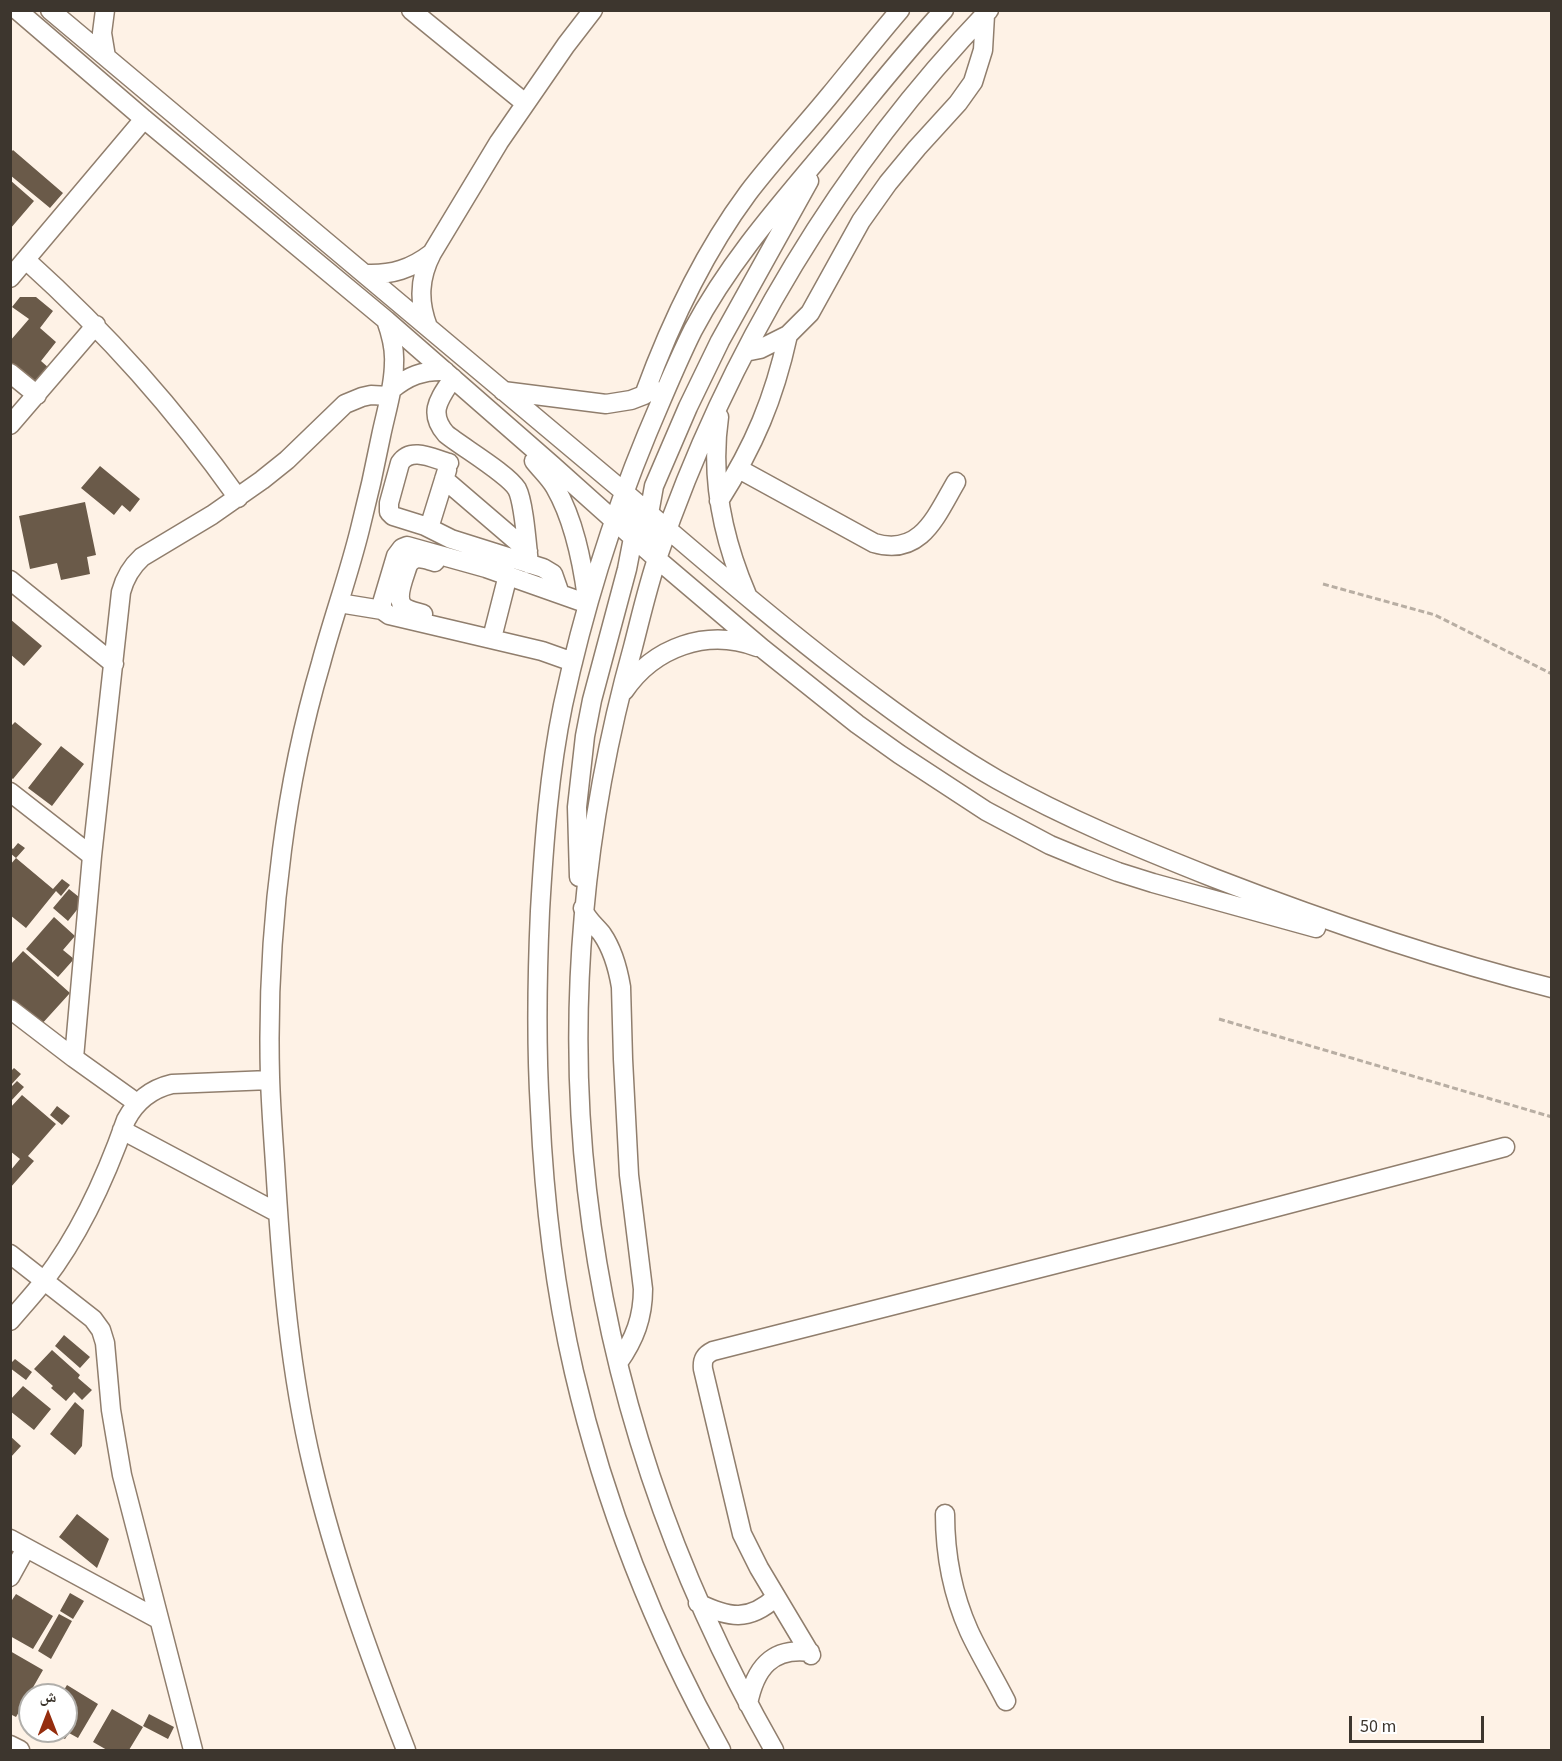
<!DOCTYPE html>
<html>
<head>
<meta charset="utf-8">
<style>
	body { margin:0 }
	#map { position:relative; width:1562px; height:1761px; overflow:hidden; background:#fef2e6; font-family:"Source Sans 3","Noto Naskh Arabic",sans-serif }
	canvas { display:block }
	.frame { position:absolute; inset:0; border:12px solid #3d362e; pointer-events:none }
	.north { position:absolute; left:18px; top:1683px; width:60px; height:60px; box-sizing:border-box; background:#fff; border:2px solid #b1afab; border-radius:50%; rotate:0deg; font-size:16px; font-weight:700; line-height:24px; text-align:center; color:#3d362e }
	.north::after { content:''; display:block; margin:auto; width:21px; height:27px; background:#952d0e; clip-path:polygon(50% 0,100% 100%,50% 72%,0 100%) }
	.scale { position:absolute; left:1349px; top:1716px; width:135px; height:27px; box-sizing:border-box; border:3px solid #3d362e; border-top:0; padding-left:8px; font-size:18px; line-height:21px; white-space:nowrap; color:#3d362e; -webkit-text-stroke:4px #fff; paint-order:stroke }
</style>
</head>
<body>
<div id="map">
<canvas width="1562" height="1761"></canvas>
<div class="frame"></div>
<div class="north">ش</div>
<div class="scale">50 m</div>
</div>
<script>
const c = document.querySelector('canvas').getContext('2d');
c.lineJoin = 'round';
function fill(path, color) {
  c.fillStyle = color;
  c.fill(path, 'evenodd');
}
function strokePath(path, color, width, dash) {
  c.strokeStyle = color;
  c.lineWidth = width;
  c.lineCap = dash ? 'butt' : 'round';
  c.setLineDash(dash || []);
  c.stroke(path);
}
fill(new Path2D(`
	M13,150l50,43 -13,15 -40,-33v-22z
	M10,180l24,21 -24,28z
	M20,297h16l17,14 -13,17 16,14 -15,19 9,8 -14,16 -26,-21v-23l19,-22 -17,-12z
	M100,466l40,33 -10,13 -8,-7 -8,10 -33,-27z
	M85,502l11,53 -9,2 3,17 -29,6 -4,-17 -27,6 -11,-53z
	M10,619l32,27 -18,20 -14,-12z
	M15,722l27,22 -29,35 -3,-2v-50z
	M61,746l23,18 -32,42 -24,-18z
	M18,843l7,5 -9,10 37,31 9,-10 8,6 -9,11 -5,-5 -30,37 -16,-13v-50l6,-7 -6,-5v-6l3,2z
	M69,889l15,12 -16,20 -15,-13z
	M54,917l21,19 -12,14 11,9 -16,18 -32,-28z
	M23,951l47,42 -30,33 -30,-27v-34z
	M14,1068l7,6 -11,12v-14z
	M17,1081l7,6 -14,15v-14z
	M22,1095l34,29 -28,32 6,5 -24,27v-17l10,-12 -10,-8v-43z
	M57,1106l13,10 -8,9 -12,-10z
	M64,1335l26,22 -10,11 -25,-22z
	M52,1350l28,25 -2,3 14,12 -10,10 -8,-8 -8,9 -15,-13 2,-2 -19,-17z
	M15,1359l17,13 -6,8 -16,-12v-4z
	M23,1386l28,23 -17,21 -24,-19v-11z
	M75,1402l9,8 -2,36 -7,9 -25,-21z
	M10,1436l11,10 -11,12z
	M77,1514l32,25 -12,29 -38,-31z
	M70,1593l14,8 -11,18 -13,-8z
	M16,1594l37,22 -20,33 -23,-13v-33z
	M59,1614l13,7 -21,38 -13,-8z
	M10,1651l33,19 -27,47 -6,-3z
	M67,1685l31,19 -20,34 -9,-5 -4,6 -11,-6 1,-2h11v-36h-5z
	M112,1709l31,18 -14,23h-22l-14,-8z
	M149,1714l25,13 -6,12 -25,-13z`), '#6a5a49');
const minor = new Path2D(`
	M17,10l127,109 242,201 166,145 105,94 106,90 94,75 42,30 87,57 64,34 34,14 34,13 35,11 163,45
	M50,10c191,161 383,320 573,481 83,71 166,143 254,208 39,29 79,57 121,81 69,39 143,69 216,98 111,43 222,81 338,110
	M105,10l-3,23 4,24
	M411,10l114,93
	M26,260c82,74 148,148 212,238
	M366,274c26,1 45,-5 66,-21
	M10,278l134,-159
	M386,320c5,14 9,28 8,43 0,24 -8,49 -13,73 -6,31 -13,62 -21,93 -11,45 -27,89 -39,134 -18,61 -31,124 -39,187 -10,75 -14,152 -12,227 1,35 4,69 6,103 6,96 14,191 36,284 23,98 58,193 94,286
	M428,327c-10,-26 -9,-49 4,-74l67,-111 67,-97 27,-35
	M745,352l15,-3 28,-14 22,-22 51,-92 27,-38 29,-35 41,-45 15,-21 10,-32 2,-35
	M10,373l27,22
	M453,378c-13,20 -26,34 -7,56 16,13 62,40 71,55 7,13 10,58 12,75
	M391,390c17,-14 32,-20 54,-19
	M503,391l103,13 25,-4 13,-5 9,-6
	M644,395c26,-71 58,-140 104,-202 26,-34 55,-65 82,-98 23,-28 46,-57 70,-85
	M719,417c-9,62 4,122 28,178
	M10,425l86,-100
	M534,461c7,9 15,16 21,26 19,33 27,73 32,111
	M449,463c-15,-4 -38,-17 -49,0l-11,40v9l4,4 32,10 26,13 92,29 10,6 7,20
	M739,469l135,74c47,14 62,-27 82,-61
	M444,479l84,72
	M719,501c35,-55 55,-102 69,-166
	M429,528l18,-58
	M656,558l-7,-29v-15l5,-28 34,-79 32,-66 89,-160
	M10,580l104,84
	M339,603l43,7
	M423,614c-6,-2 -14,-3 -19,-7 -10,-9 1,-31 4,-42 7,-11 16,-6 27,-3
	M492,638l16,-63
	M573,662l-31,-11 -153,-36 -7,-5v-7l14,-47 6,-8 5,-2 79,22 102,36
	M624,691c30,-44 83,-63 133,-44
	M10,792l82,64
	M579,877l-2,-70 8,-71 7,-36 35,-131 6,-31v-19l-9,-26
	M583,908c2,10 13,18 19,26 11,16 16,35 19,53l2,72 6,116 14,114c0,28 -8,50 -25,74
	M10,1009l64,49 63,45
	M74,1058l18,-202 29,-264c4,-15 10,-25 21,-35l70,-42 50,-35 25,-20 58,-56 17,-7 9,-2 18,1
	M122,1130l156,83
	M10,1254l83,65 8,11 4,13 6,67 11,65 71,275
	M10,1321c11,-13 23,-26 34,-40 37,-48 62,-104 82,-161 10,-19 25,-31 46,-36l98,-4
	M945,1514c0,41 7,79 24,117 11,24 25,46 37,70
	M10,1539l148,80
	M10,1577l16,-29
	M698,1603c31,15 51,19 78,-6
	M811,1655l-52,-87 -17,-34 -39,-165c-1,-10 2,-14 10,-18l457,-116 335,-88
	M748,1704c7,-35 23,-57 62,-52
	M10,1745l10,5
	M721,1750c-66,-118 -116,-245 -147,-378 -20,-86 -30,-174 -34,-262 -4,-66 -3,-132 0,-199 4,-69 9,-138 23,-206 20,-93 48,-184 84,-271 15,-35 29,-70 46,-104 37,-70 90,-129 141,-190 36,-43 71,-88 110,-130
	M774,1750c-100,-175 -164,-359 -187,-560 -21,-181 -3,-368 46,-543 8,-31 15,-62 25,-91 69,-203 183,-392 331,-546`);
strokePath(minor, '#907e6d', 21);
strokePath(new Path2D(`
	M1323,584l112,31 117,59
	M1219,1019l333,98`), '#b8aea3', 3, [6, 3]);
strokePath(minor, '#fff', 18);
</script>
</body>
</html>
